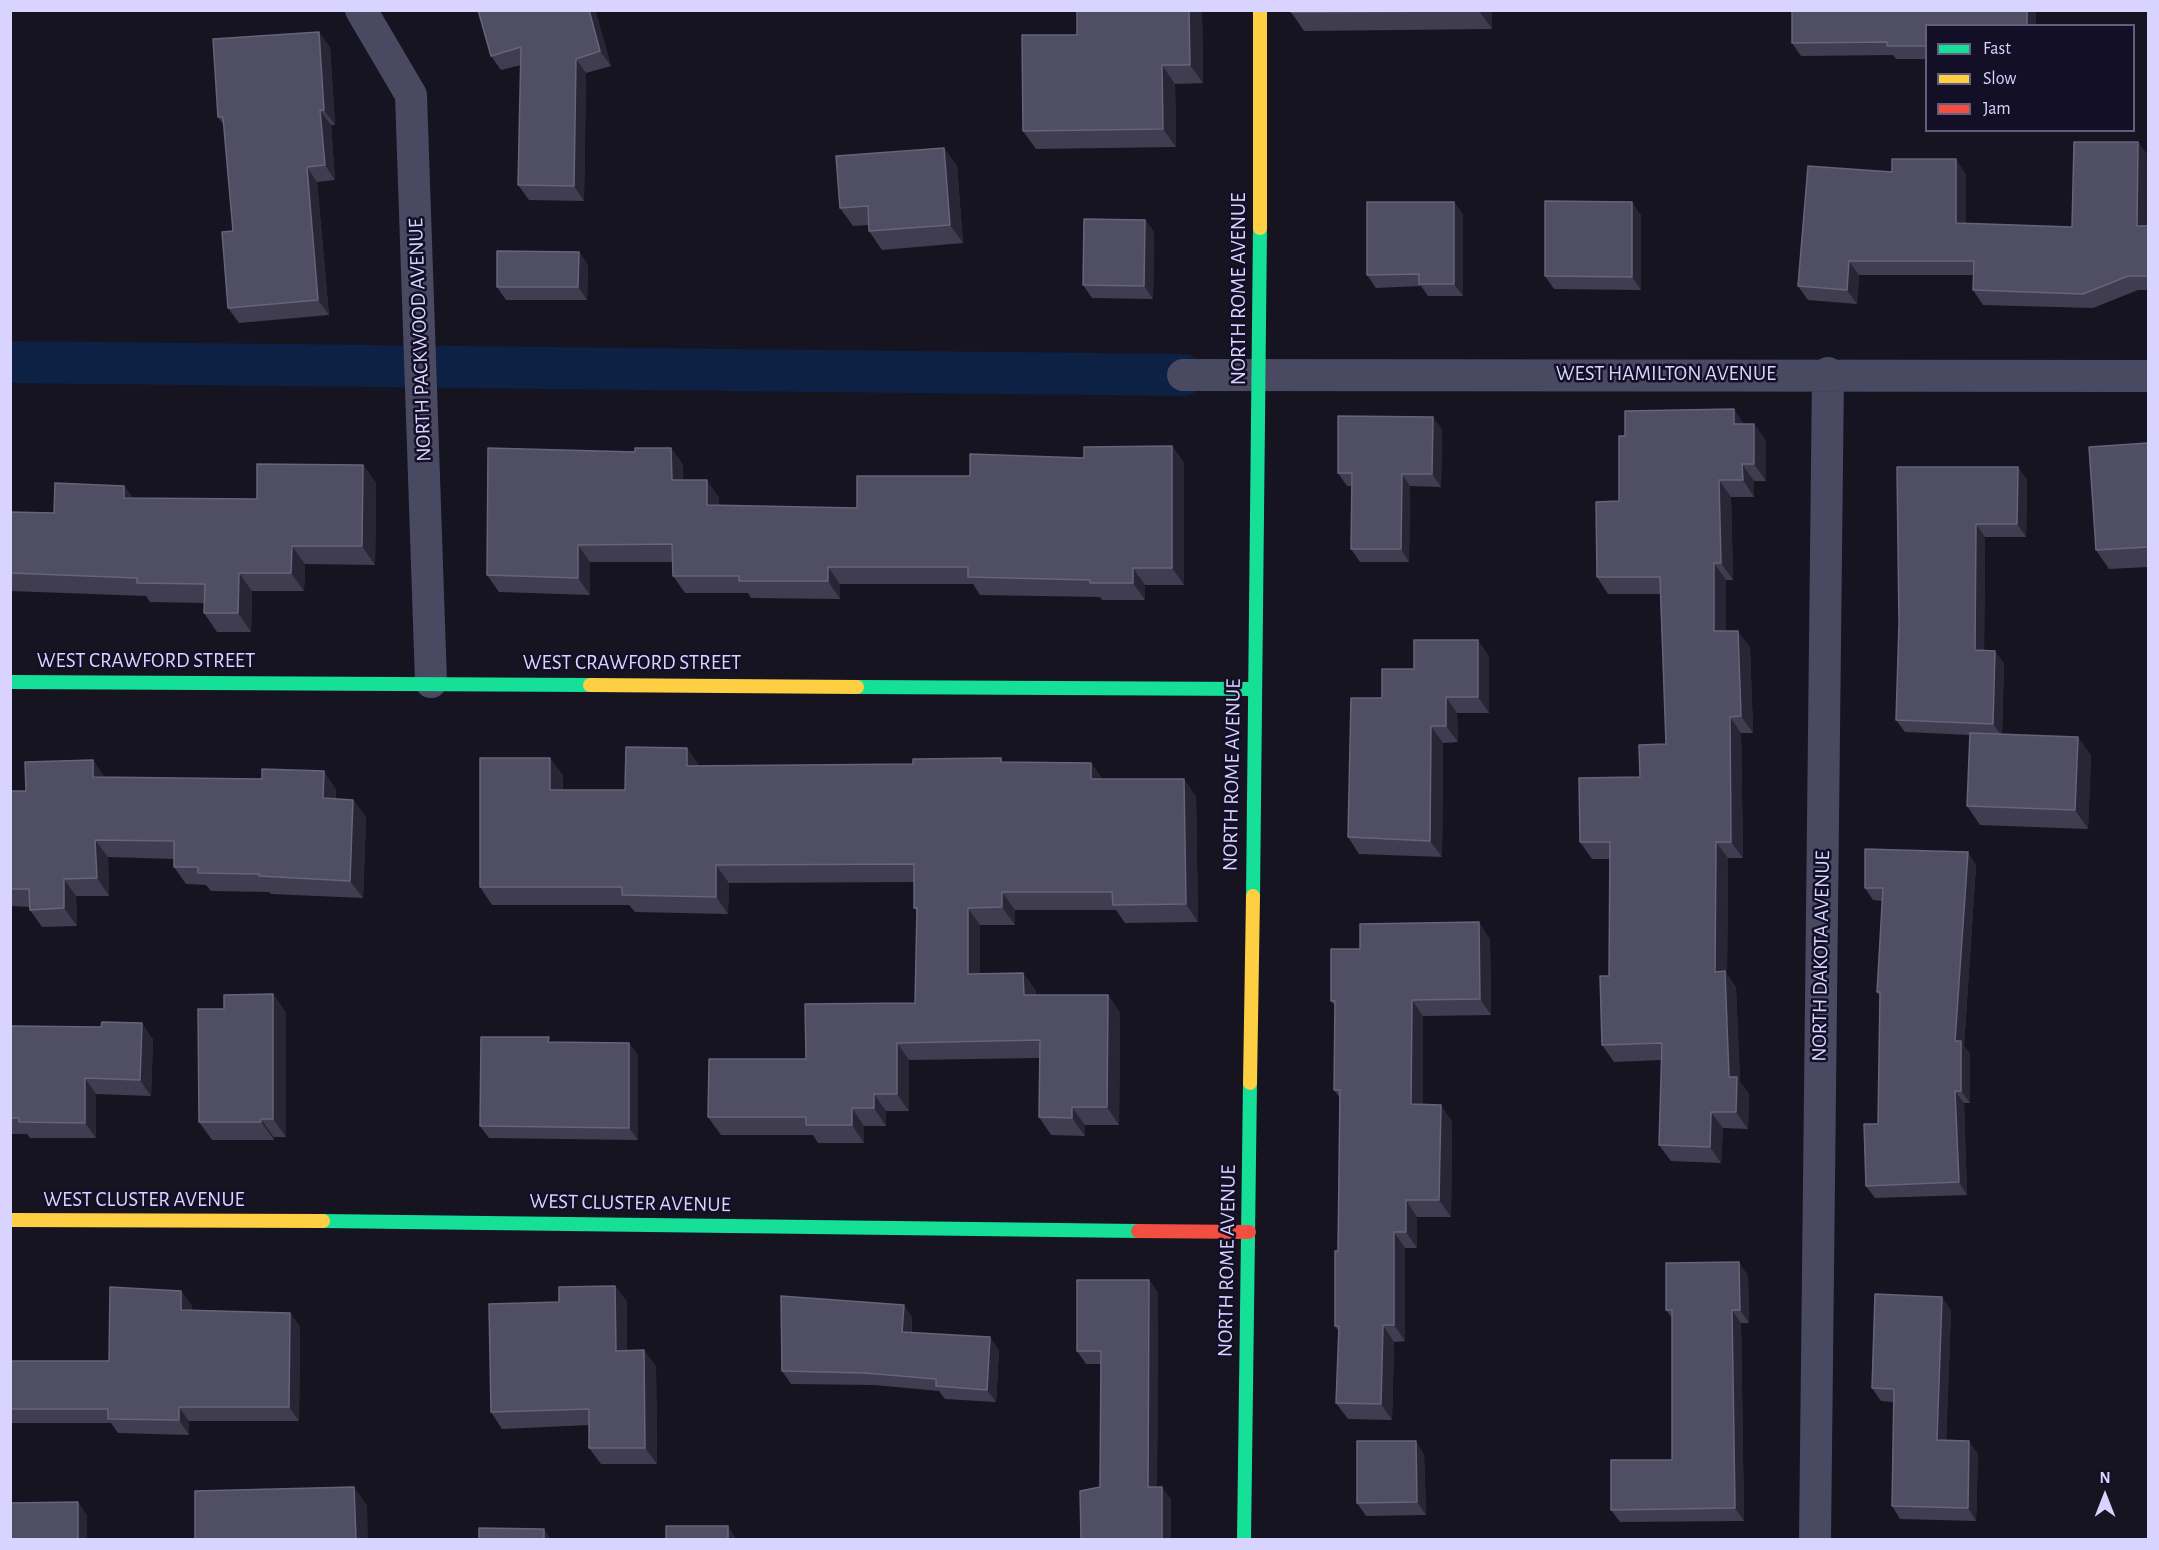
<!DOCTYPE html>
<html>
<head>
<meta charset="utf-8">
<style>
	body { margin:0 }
	#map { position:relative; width:2159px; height:1550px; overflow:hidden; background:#161421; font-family:"Alegreya Sans",sans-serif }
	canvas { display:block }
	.frame { position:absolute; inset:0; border:12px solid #d9d4ff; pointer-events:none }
	.legend { position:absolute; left:1925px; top:24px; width:210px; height:108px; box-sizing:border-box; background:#130f26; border:2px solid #625e7d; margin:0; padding:8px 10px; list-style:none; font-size:18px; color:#d9d4ff }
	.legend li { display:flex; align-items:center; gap:12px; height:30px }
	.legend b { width:30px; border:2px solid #625e7d }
	.north { position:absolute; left:2075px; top:1466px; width:60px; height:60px; -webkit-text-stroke:4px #130f26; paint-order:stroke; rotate:0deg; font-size:16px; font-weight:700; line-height:24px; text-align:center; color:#d9d4ff }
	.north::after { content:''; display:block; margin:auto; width:21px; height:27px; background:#d9d4ff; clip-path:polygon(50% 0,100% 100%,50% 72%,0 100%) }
</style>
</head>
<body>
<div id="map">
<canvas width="2159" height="1550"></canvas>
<div class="frame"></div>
<ul class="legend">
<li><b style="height:8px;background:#16e098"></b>Fast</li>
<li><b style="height:8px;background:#ffcf43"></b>Slow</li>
<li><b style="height:8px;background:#f24e42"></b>Jam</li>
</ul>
<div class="north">N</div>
</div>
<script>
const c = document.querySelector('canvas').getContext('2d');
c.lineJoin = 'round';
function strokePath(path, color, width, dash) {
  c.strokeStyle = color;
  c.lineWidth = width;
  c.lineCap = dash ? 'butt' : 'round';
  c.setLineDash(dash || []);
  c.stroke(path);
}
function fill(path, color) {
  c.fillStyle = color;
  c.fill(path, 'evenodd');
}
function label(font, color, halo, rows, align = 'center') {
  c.font = font + ' "Alegreya Sans",sans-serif';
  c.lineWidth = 5;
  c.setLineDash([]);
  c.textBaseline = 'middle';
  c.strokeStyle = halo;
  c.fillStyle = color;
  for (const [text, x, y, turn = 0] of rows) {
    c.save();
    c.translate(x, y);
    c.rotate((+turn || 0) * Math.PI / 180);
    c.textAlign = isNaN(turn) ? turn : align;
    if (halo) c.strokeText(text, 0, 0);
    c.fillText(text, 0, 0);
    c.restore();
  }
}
strokePath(new Path2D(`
	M10,362l1173,13`), '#0d2144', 42);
strokePath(new Path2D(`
	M361,10l50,85 20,587
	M1183,375l965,1
	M1815,1540l13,-1167`), '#4a4962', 32);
strokePath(new Path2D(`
	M10,682l580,3
	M857,687l397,2
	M1253,896l7,-668
	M323,1221l815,10
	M1244,1540l6,-457`), '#16e098', 14);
strokePath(new Path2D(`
	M1260,10v218
	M590,685l267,2
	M1250,1083l3,-187
	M10,1220l313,1`), '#ffcf43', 14);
strokePath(new Path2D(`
	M1138,1231l111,1`), '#f24e42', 14);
fill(new Path2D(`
	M478,10h117l16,56 -25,7 -2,128 -55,-1 -11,-15 3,-120 -20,5 -10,-14z
	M1077,10h125l1,73 -28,1 1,63 -140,2 -13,-18 54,-96z
	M1291,10h201v19l-188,2 -13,-19z
	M2036,10v16h-110v33h-30l-3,-4 -92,1 -9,-13z
	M330,47l5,78h-4l4,55 -18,2 12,133 -90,8 -11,-15 5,-77 -9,-106 -6,-8z
	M2138,142l10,14 -1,70h1v64h-10l-45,18 -110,-3 -10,-15 1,-15h-115l-2,29 -49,-4 -10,-14 94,-114 74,2v49l106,4z
	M944,148l13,18 6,77 -81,7 -13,-19v-6l-16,1 -13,-18z
	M1454,202l9,13v81h-35l-7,-10 -45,2 -9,-13z
	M1641,215v75l-87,-1 -9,-13z
	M1145,220l9,12 -1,67 -61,-1 -9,-13z
	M579,252l9,13 -1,35h-81l-9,-13z
	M1744,424h10l12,17v40h-12v16h-23l2,83h-7v51l24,16 3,86h-12l2,125h-15l-1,116 9,14 4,94 9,12 -1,35 -25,-1 -2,35 -50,-2 -12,-16 3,-85 -48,2 -12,-17 7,-69 1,-117h-18l-12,-17 60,-65 26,-33 -6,-150h-52l-11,-17 22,-76 6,-65z
	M1442,429l-1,58 -31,-1 -1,76h-49l-9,-13 1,-63h-5l-9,-13z
	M2148,443v124l-39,2 -13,-19z
	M1172,446l12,17v122h-39v15h-43l-2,-3 -120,-2 -7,-11h-133v15l-89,-1 -3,-5h-63l-12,-17v-14h-83v33l-91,-3 -12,-17 148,-123 36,-4 12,17v15l36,17v9l138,2 113,-32 114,-18z
	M363,465l13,18 -1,82 -70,-1 -1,27h-52l-1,41h-34l-13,-19 1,-10 -55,-1 -4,-6 -136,-5v-79l44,1 70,-27 9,12 124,1z
	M2018,467l9,13 -1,57h-41l-1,113 20,13 -2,71 89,21 -3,74 -108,-4 -13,-19 3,-71 -65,-3 -9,-12 3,-96z
	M1489,656v57h-32l1,29 -15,1 -1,114 -83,-3 -11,-17 34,-139z
	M1001,758l2,4 88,1 11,16 94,17 2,126 -73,1 -9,-13h-101v15h-35v48h43l13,18v4h72l12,18 -1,112h-34v11l-34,-1 -12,-18v-59l-130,2v51h-23v15h-22v17h-46l-5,-8h-92l-13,-18 98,-58 109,-56 2,-92 -3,-3v-26l-185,1 -1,31 -93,-2 -6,-7h-137l-12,-18 83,-112v15h62l75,-24 213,-2z
	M93,760l11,17 232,12v10l17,1 13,17 -3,81 -92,-4 -2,-2 -58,-1 -5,-6 -20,-1 -12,-17v-8l-66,-2 1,39h-33l1,30 -35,1 -12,-17v-3l-20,-1v-115h16z
	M1976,865l-12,181 6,8v49h-6l3,92 -92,3 -9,-12 12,-62 2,-128 -3,-4 5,-91 -9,-1 -8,-12z
	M1490,939l1,76 -68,1v88l29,17 -1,96h-34v31h-12v93l-11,1 -2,78 -44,-1 -12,-16 3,-71 -4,-6 3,-75 2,-153 -6,-8 1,-84 -4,-5 29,-52z
	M273,994l13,19v124h-12v3h-62l-13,-18 25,-113z
	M10,1026l143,13 -2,57 -55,-2v44h-66l-3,-4h-17z
	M552,1042l77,1 9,12v85l-149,-2 -9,-12z
	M1748,1275l1,48h-8l3,198 -124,1 -9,-12 61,-50v-142l-6,-8z
	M1149,1280l9,13 -1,194 14,12v40l-71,-52 1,-123h-15l-9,-13z
	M615,1286l12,16v49l29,15 1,98h-56l-12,-16v-23l-87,4 -11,-17 68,-110z
	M181,1291l11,15v4l98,3 10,14 -1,94h-110v14l-71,-2 -7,-10h-101v-62h99z
	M1951,1310l-5,130 32,14 -2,67 -76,-2 -8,-13 1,-104 -12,-1 -9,-13z
	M912,1317v15l87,18 -3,52 -51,-3 -6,-8 -65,-6 -83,-1 -9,-13z
	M1424,1454l2,61 -60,1 -9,-13z`), '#403d50');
fill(new Path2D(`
	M589,10h6l16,56 -11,-15z
	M1189,10h13l1,73 -13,-18z
	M1492,10v19l-13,-18z
	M2027,10h9v16h-9z
	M319,32l11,15 5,78 -11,-15z
	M576,59l10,14 -2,128 -10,-15z
	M1162,65l13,19 1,63 -13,-18z
	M320,110l11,15 4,55 -10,-15z
	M2138,142l10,14 -1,84 -10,-14z
	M944,148l13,18 6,77 -13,-18z
	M1956,159l10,15v63l-10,-14z
	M307,167l10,15 12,133 -11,-15z
	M1454,202l9,13v81l-9,-12z
	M1632,202l9,13v75l-9,-13z
	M1145,220l9,12 -1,67 -9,-13z
	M579,252l9,13 -1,35 -9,-13z
	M1849,261l10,14 -2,29 -10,-14z
	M1734,409l11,17 -11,-2z
	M1433,417l9,12 -1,58 -9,-13z
	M1754,424l12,17v40l-12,-17z
	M1172,446l12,17v122l-12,-17z
	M671,448l12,17 1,32 -12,-17z
	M1742,464l12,17v16l-11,-17z
	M363,465l13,18 -1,82 -13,-19z
	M2018,467l9,13 -1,57 -9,-13z
	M1402,474l8,12 -1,76 -8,-13z
	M707,480l12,17v26l-12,-18z
	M1719,480l12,17 2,83 -12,-17z
	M124,486l13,18 -13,-6z
	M1976,524l9,13 -1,126 -9,-13z
	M578,545l12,17v33l-12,-17z
	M292,546l13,18 -1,27 -13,-18z
	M1714,563l12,17v68l-12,-17z
	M828,567l12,17v15l-12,-18z
	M1133,568l12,17v15l-12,-17z
	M239,573l13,18 -1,41 -13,-19z
	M1738,631l12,16 3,86 -12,-17z
	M1478,640l11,16v57l-11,-16z
	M1995,651l9,12 -2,73 -9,-12z
	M1446,697l11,16 1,29 -12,-16z
	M1730,717l11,16 2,125 -12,-16z
	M1431,726l12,17 -1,114 -12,-16z
	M2078,737l13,18 -3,74 -13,-19z
	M687,748l13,18h-13z
	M550,758l13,17 -1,33 -12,-18z
	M93,760l12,18 -12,-1z
	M1091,763l12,18 -12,-2z
	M324,771l12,18 -1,27 -12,-18z
	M1184,779l12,17 2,126 -12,-18z
	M353,800l13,17 -3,81 -13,-17z
	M95,840l13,17 1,39 -12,-18z
	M1716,842l12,16 -1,116 9,14 4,94 9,12 -1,35 -12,-17 -7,-35 -14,-105z
	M1968,852l8,13 -12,181 6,8v49l-9,-12 -6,-50z
	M716,865l13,18 -1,31 -12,-17z
	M64,879l12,17 1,30 -13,-18z
	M1002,892l13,18v15l-13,-18z
	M968,908l12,17v66l-12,-17z
	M1479,922l11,17 1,76 -11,-16z
	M1023,973l13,18v22l-12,-18z
	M273,994l13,19v124l-13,-18z
	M1108,995l12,18 -1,112 -12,-18z
	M1412,1000l11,16v104l-12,-16z
	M142,1023l11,16 -2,57 -11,-16z
	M629,1043l9,12v85l-9,-12z
	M897,1043l12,17v51l-12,-17z
	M85,1078l11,16v44l-11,-15z
	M1955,1091l9,12 3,92 -8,-13z
	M874,1094l12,17v15l-12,-18z
	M1441,1105l11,16 -1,96 -12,-17z
	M1072,1107l13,18v11l-13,-18z
	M852,1108l12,18v17l-12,-18z
	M1711,1112l12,16 -2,35 -11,-16z
	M261,1119l13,18v3l-13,-18z
	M1406,1200l11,17v31l-11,-16z
	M1394,1232l11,16v93l-11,-16z
	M1739,1262l9,13 1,48 -9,-13z
	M1149,1280l9,13 -1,207 -9,-13z
	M615,1286l12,16v65l-11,-16z
	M181,1291l11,15 -1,19 -10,-15z
	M1942,1297l9,13 -5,142 -9,-12z
	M904,1305l8,12 -1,28 -9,-13z
	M1732,1310l9,13 3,198 -9,-13z
	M290,1313l10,14 -1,94 -10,-14z
	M1383,1325l11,17 -2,78 -11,-16z
	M990,1337l9,13 -3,52 -9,-12z
	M644,1350l12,16 1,98 -12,-16z
	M179,1407l10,14v14l-10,-15z
	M1416,1441l8,13 2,61 -9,-13z
	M1969,1441l9,13 -2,67 -8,-13z
	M354,1487l13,18 1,34h-12z
	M1162,1487l9,12v40h-9z
	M78,1502l9,13v24h-9z
	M728,1526l8,13h-8z
	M544,1529l7,10h-7z`), '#282635');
const building = new Path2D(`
	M478,10h111l11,41 -24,8 -2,127 -56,-1 3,-138 -30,9z
	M1077,10h112l1,55h-28l1,64 -140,2 -1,-96h55z
	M1291,10h188v1l-188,1z
	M1792,10h235v16h-101v20h-39v-4l-95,1z
	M319,32l5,78h-4l5,55 -18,2 11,133 -90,8 -6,-76 11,-1 -10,-114h-5l-5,-78z
	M2074,142h64l-1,84h11v50h-20l-45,18 -110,-4 1,-29h-125l-2,29 -49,-4 10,-120 84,6v-13h64v64l116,4z
	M944,148l6,77 -81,6 -1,-25 -28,2 -4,-52z
	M1545,201l87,1v75l-87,-1z
	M1367,202h87v82h-35v-10l-52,1z
	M1084,219l61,1 -1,66 -61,-1z
	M497,251l82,1 -1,35h-81z
	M1734,409v15h20v40h-12l1,16h-24l2,83h-7v68h24l3,85 -11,1 1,125h-15l-1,130 10,-1 4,106h8l-1,35h-25l-1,35 -51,-2 3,-102 -60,2 -2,-69h9l1,-134h-30l-1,-64 61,-1 -1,-32 27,-1 -6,-167h-63l-1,-75 23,-1v-65h6v-25z
	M1338,416l95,1 -1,57h-30l-1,75h-50l1,-76h-14z
	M2148,443v104l-52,3 -7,-103z
	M1172,446v122h-39v15h-43v-3l-122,-3v-10h-140v14h-89v-5h-66l-1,-32 -94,1v33l-91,-3 1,-127 147,4v-4h36l1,32h35v25l150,3v-32h113v-22l114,4v-11z
	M257,464l106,1 -1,81h-70l-1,27h-52l-1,40h-34l1,-29 -68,-1v-5l-127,-5v-61l44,1 1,-30 69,3v12l133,1z
	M1897,467h121l-1,57h-41l-1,126 20,1 -2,73 -97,-4 3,-96z
	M1414,640h64v57h-32v29h-15l-1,115 -82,-4 3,-139h31v-29h32z
	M1970,733l108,4 -3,73 -108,-4z
	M626,747l61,1v18l226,-2v-5l88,-1v4l90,1v16h93l2,125 -73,1 -1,-13h-110v15l-34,1v66l55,-1 1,22h84l-1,112h-35v11l-33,-1 1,-77 -143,3v51h-23v14h-22v17h-46v-8h-98l1,-58h97l-1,-55 110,-1 2,-95h-3v-44l-198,1v32l-94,-2v-8h-142v-129h70v32h75z
	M93,760v17l169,2v-10l62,2 -1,27 30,2 -3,81 -91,-5v-2l-61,-1v-6h-24v-26l-79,-1 2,38 -33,1v29l-34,2 -1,-21h-19v-98h16l-1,-29z
	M1865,849l103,3 -13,189h6v50h-6l4,91 -93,4 -2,-62h14l2,-132h-3l6,-104h-18z
	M1479,922l1,77 -68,1 -1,104 30,1 -2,95h-33v32h-12v93h-11l-2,79 -45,-1 3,-77h-4v-75h3l2,-161h-6l1,-89h-4v-52h29v-25z
	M273,994v125h-12v3h-62l-1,-113h26v-14z
	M102,1022l40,1 -2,57 -55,-2v45l-66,-1v-4h-9v-92l91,1z
	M481,1037h68l-1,5 81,1v85l-149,-2z
	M1739,1262l1,48h-8l3,198 -124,2v-50h61v-150h-6v-47z
	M1077,1280h72l-1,207h14v52h-81l-1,-48 20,-4 1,-136h-24z
	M615,1286l1,65 28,-1 1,98h-56v-39l-98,3 -2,-108 70,-2v-15z
	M110,1287l71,4v19l109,3 -1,94h-110v13l-71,-1v-10h-98v-48h99z
	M1875,1294l67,3 -5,143 32,1 -1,67 -76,-2 2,-117 -22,-1z
	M781,1296l123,9 -2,27 88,5 -3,53 -51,-4v-7l-71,-6 -83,-2z
	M1357,1441h59l1,61 -60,1z
	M354,1487l2,52h-161v-48z
	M78,1502v37h-68v-36z
	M666,1526h62v13h-62z
	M479,1528l65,1v10h-65z`);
fill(building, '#504e63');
strokePath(building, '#66637b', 1.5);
label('21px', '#d9d4ff', '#130f26', [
	["NORTH ROME AVENUE",1239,289,-90],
	["NORTH PACKWOOD AVENUE",420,340,-92],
	["WEST HAMILTON AVENUE",1666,374],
	["WEST CRAWFORD STREET",146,661],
	["WEST CRAWFORD STREET",632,663],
	["NORTH ROME AVENUE",1232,775,-89],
	["NORTH DAKOTA AVENUE",1821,956,-89],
	["WEST CLUSTER AVENUE",144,1200],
	["WEST CLUSTER AVENUE",630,1203,1],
	["NORTH ROME AVENUE",1227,1261,-89]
]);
</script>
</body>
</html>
